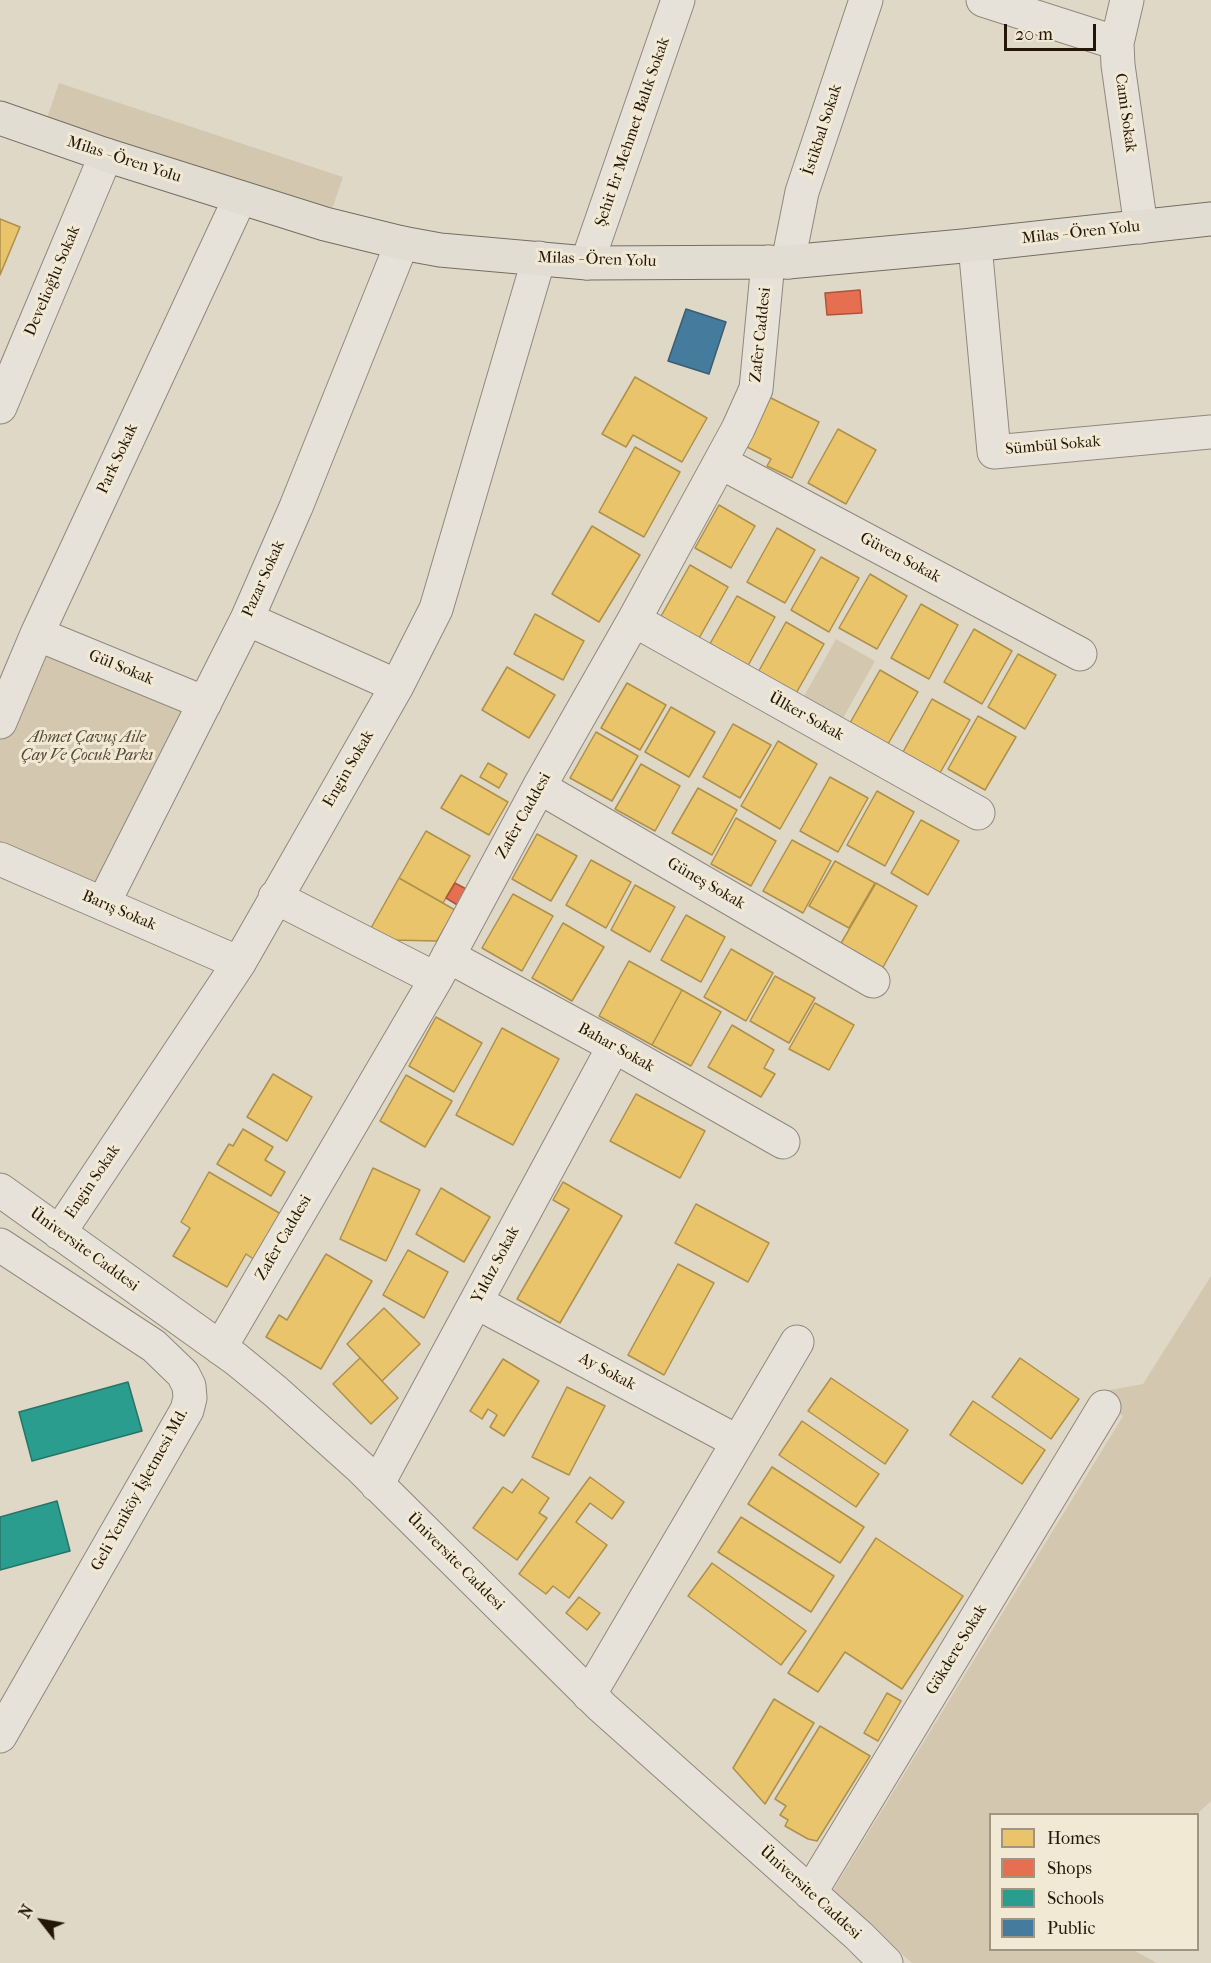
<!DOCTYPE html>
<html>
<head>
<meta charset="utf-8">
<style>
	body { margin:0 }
	#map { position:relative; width:1211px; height:1963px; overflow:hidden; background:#e0d8c6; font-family:"IM FELL French Canon",serif }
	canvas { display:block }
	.legend { position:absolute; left:989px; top:1813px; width:210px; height:138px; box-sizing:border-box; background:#f1e9d3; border:2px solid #9f9582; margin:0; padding:8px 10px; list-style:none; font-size:18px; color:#241609 }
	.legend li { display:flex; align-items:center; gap:12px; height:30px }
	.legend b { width:30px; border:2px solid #9f9582 }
	.north { position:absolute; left:12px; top:1891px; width:60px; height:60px; -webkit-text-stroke:4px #f1e9d3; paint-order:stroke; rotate:301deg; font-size:16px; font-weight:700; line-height:24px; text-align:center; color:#241609 }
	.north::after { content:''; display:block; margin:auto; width:21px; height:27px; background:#241609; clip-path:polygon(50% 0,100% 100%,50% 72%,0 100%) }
	.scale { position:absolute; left:1004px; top:24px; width:92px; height:27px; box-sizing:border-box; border:3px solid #241609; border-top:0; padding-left:8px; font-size:18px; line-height:21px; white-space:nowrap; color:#241609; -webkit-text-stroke:4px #f1e9d3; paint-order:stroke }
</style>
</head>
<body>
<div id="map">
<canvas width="1211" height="1963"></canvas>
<ul class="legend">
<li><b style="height:16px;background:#e9c46a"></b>Homes</li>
<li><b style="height:16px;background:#e76f51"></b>Shops</li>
<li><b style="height:16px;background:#2a9d8f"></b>Schools</li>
<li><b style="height:16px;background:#457b9d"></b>Public</li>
</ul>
<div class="north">N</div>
<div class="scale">20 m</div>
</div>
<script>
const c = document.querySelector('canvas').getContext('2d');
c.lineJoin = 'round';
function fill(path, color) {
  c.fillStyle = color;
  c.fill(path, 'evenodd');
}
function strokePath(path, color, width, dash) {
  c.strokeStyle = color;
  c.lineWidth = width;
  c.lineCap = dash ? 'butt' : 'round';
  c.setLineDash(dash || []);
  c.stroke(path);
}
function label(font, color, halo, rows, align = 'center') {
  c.font = font + ' "IM FELL French Canon",serif';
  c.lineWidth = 6;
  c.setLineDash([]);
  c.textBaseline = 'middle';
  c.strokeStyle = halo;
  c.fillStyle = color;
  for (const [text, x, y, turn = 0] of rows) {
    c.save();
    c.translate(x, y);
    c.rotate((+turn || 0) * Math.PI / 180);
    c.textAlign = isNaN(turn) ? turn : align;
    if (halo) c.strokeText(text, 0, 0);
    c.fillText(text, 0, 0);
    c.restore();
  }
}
fill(new Path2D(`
	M59,83l284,94 -12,35 -284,-94z
	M37,634l168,69 -102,201 -103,-45v-137z
	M836,639l39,22 -33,59 -39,-22z
	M1211,1276v525l-14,13h-207v136h143l24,13h-245l-80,-71 291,-476 -31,-23 51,-9z`), '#d3c8af');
const homes = new Path2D(`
	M0,219l20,8 -20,48z
	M635,377l72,41 -25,44 -49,-27 -7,12 -24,-13z
	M769,397l50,25 -27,56 -25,-12 4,-7 -26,-13z
	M838,429l38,21 -30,54 -38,-21z
	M635,447l45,25 -36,65 -45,-25z
	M719,505l36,21 -24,42 -36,-20z
	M592,526l48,29 -41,67 -47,-28z
	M777,528l38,22 -30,53 -38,-21z
	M821,557l38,21 -30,54 -38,-22z
	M690,565l38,22 -30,53 -38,-22z
	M870,574l37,22 -30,53 -38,-21z
	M737,596l38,21 -30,54 -38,-22z
	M921,604l37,21 -29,54 -38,-21z
	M535,614l49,27 -21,39 -49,-26z
	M786,622l38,22 -30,53 -38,-21z
	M974,629l38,22 -30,53 -38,-22z
	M1018,654l38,21 -31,54 -37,-22z
	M507,667l48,28 -26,43 -47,-28z
	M880,670l38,22 -30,52 -38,-21z
	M627,683l39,22 -26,45 -39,-22z
	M932,699l38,21 -30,53 -37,-21z
	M671,707l44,25 -26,45 -44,-25z
	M978,716l38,21 -31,53 -37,-21z
	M733,724l38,21 -31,53 -37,-21z
	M596,732l42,24 -26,45 -42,-23z
	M778,741l39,23 -37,65 -39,-23z
	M488,763l19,11 -8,14 -19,-11z
	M641,764l39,22 -25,45 -40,-22z
	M461,775l47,27 -19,33 -48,-27z
	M830,777l38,21 -30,54 -38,-21z
	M698,788l39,22 -25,45 -40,-22z
	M877,791l37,21 -29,54 -38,-21z
	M736,818l40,23 -25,45 -40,-22z
	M921,820l38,21 -31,54 -37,-22z
	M426,831l44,25 -27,47 -44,-25z
	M537,834l40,22 -26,45 -39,-22z
	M792,840l39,21 -28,52 -40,-22z
	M591,860l40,22 -25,46 -40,-23z
	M835,861l40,22 -26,45 -40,-22z
	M399,878l56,32 -18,31 -45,-1 -21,-12z
	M876,883l41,23 -35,63 -42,-24z
	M635,885l40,22 -25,45 -39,-22z
	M513,894l40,22 -31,55 -40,-23z
	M686,915l39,22 -24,45 -40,-22z
	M563,923l41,24 -32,54 -40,-23z
	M731,949l42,24 -27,48 -42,-24z
	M629,961l53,29 -30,55 -53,-29z
	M775,976l40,22 -26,45 -39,-22z
	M682,990l39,22 -30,54 -39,-21z
	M815,1003l39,22 -25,45 -40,-21z
	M436,1017l46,26 -28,49 -45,-26z
	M732,1025l42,25 -10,18 11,6 -14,23 -53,-30z
	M502,1028l57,31 -46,86 -57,-30z
	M273,1074l39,23 -25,44 -40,-24z
	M406,1075l46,26 -27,46 -45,-26z
	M636,1094l69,37 -25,47 -70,-37z
	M243,1129l30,18 -8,13 20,12 -14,24 -54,-32 12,-20 4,2z
	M373,1168l47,22 -34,71 -46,-22z
	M209,1172l72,42 -26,46 -9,-6 -19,33 -54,-31 17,-28 -9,-6z
	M563,1182l59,34 -62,107 -43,-24 52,-90 -16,-9z
	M441,1188l49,29 -26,45 -48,-28z
	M696,1204l73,39 -21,39 -73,-39z
	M408,1250l40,22 -24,46 -41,-23z
	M326,1254l46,27 -51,88 -55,-32 13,-22 8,5z
	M678,1264l36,19 -50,92 -36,-20z
	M384,1308l36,36 -38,37 -35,-37z
	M360,1358l38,40 -27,26 -38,-40z
	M1020,1358l59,41 -28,40 -59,-42z
	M503,1359l36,22 -35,55 -14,-9 7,-12 -9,-6 -6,10 -12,-8z
	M831,1378l77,52 -23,34 -77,-53z
	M567,1387l38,19 -36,69 -37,-18z
	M973,1401l72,49 -23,34 -72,-49z
	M802,1421l77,53 -23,33 -77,-52z
	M772,1467l92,60 -24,36 -92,-59z
	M590,1477l34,25 -12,17 -22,-16 -14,19 31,23 -38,53 -16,-12 -7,8 -27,-20z
	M522,1479l27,19 -10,15 8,5 -30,42 -44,-32 30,-41 9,6z
	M741,1517l93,59 -23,36 -93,-60z
	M876,1538l87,58 -61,93 -57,-37 -27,40 -30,-19z
	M712,1563l94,68 -25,34 -93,-69z
	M579,1597l21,16 -13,17 -21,-17z
	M887,1693l14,8 -23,40 -14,-8z
	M774,1699l40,24 -49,81 -32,-36z
	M820,1726l50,30 -53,85 -9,-2 -23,-13 3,-6 -8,-5 6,-9 -11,-7z`);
fill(homes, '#e9c46a');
strokePath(homes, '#ae904d', 1.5);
const shops = new Path2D(`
	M860,290l2,23 -35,2 -2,-22z
	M455,883l13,7 -9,16 -13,-8z`);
fill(shops, '#e76f51');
strokePath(shops, '#ac543b', 1.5);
const schools = new Path2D(`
	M128,1382l14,49 -110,30 -13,-49z
	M57,1501l13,50 -70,19v-53z`);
fill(schools, '#2a9d8f');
strokePath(schools, '#287467', 1.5);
const public = new Path2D(`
	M686,309l40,13 -17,52 -41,-13z`);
fill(public, '#457b9d');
strokePath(public, '#3b5d71', 1.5);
const minor = new Path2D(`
	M983,0l134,43
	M1127,0l-10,43 1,22 23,162
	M975,245l19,207 217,-20
	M788,262l14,-70 64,-192
	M587,263l91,-263
	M0,407l106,-252
	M720,462l360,192
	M247,619l150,67
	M634,620l344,193
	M37,634l168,69
	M0,722l37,-88 203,-436
	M539,787l334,194
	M0,859l239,104
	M275,897l161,82
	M103,904l144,-285 49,-112 106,-264
	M448,956l166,90 169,96
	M0,1190l236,169 39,32 86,77 241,239 257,229 27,27
	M59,1233l180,-270 158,-277 39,-77 103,-351
	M0,1245l154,101 29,28 6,12 1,12 -3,12 -187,326
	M476,1302l262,140
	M220,1348l216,-369 103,-192 95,-167 104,-191 18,-40 12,-127
	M377,1485l237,-439
	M589,1695l208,-353
	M810,1893l294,-486`);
const major = new Path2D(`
	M0,118l106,37 219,69 77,19 38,7 147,13 201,-1 175,-16 248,-27`);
strokePath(minor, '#8f887c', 35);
strokePath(major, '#746d63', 35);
strokePath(minor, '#e6e2da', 33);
strokePath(major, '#e2ddd3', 33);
label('16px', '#241609', '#f1e9d3', [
	["Cami Sokak",1125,113,82],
	["İstikbal Sokak",823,130,-72],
	["Şehit Er Mehmet Balık Sokak",633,132,-71],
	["Milas - Ören Yolu",124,160,18],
	["Milas - Ören Yolu",1081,233,-6],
	["Milas - Ören Yolu",597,260,2],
	["Develioğlu Sokak",53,281,-67],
	["Zafer Caddesi",761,335,-84],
	["Sümbül Sokak",1053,446,-5],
	["Park Sokak",118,459,-65],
	["Güven Sokak",900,558,28],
	["Pazar Sokak",264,579,-66],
	["Gül Sokak",121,668,22],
	["Ülker Sokak",806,717,29],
	["Engin Sokak",349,769,-60],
	["Zafer Caddesi",524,816,-61],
	["Güneş Sokak",706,884,30],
	["Barış Sokak",119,911,23],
	["Bahar Sokak",616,1048,29],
	["Engin Sokak",93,1182,-56],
	["Zafer Caddesi",284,1238,-60],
	["Üniversite Caddesi",84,1250,36],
	["Yıldız Sokak",496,1265,-62],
	["Ay Sokak",607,1372,28],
	["Geli Yeniköy İşletmesi Md.",140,1490,-61],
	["Üniversite Caddesi",455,1562,45],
	["Gökdere Sokak",957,1650,-59],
	["Üniversite Caddesi",810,1893,42]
]);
label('italic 16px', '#554835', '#f1e9d3', [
	["Ahmet Çavuş Aile",87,738],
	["Çay Ve Çocuk Parkı",87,756]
]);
</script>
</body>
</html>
